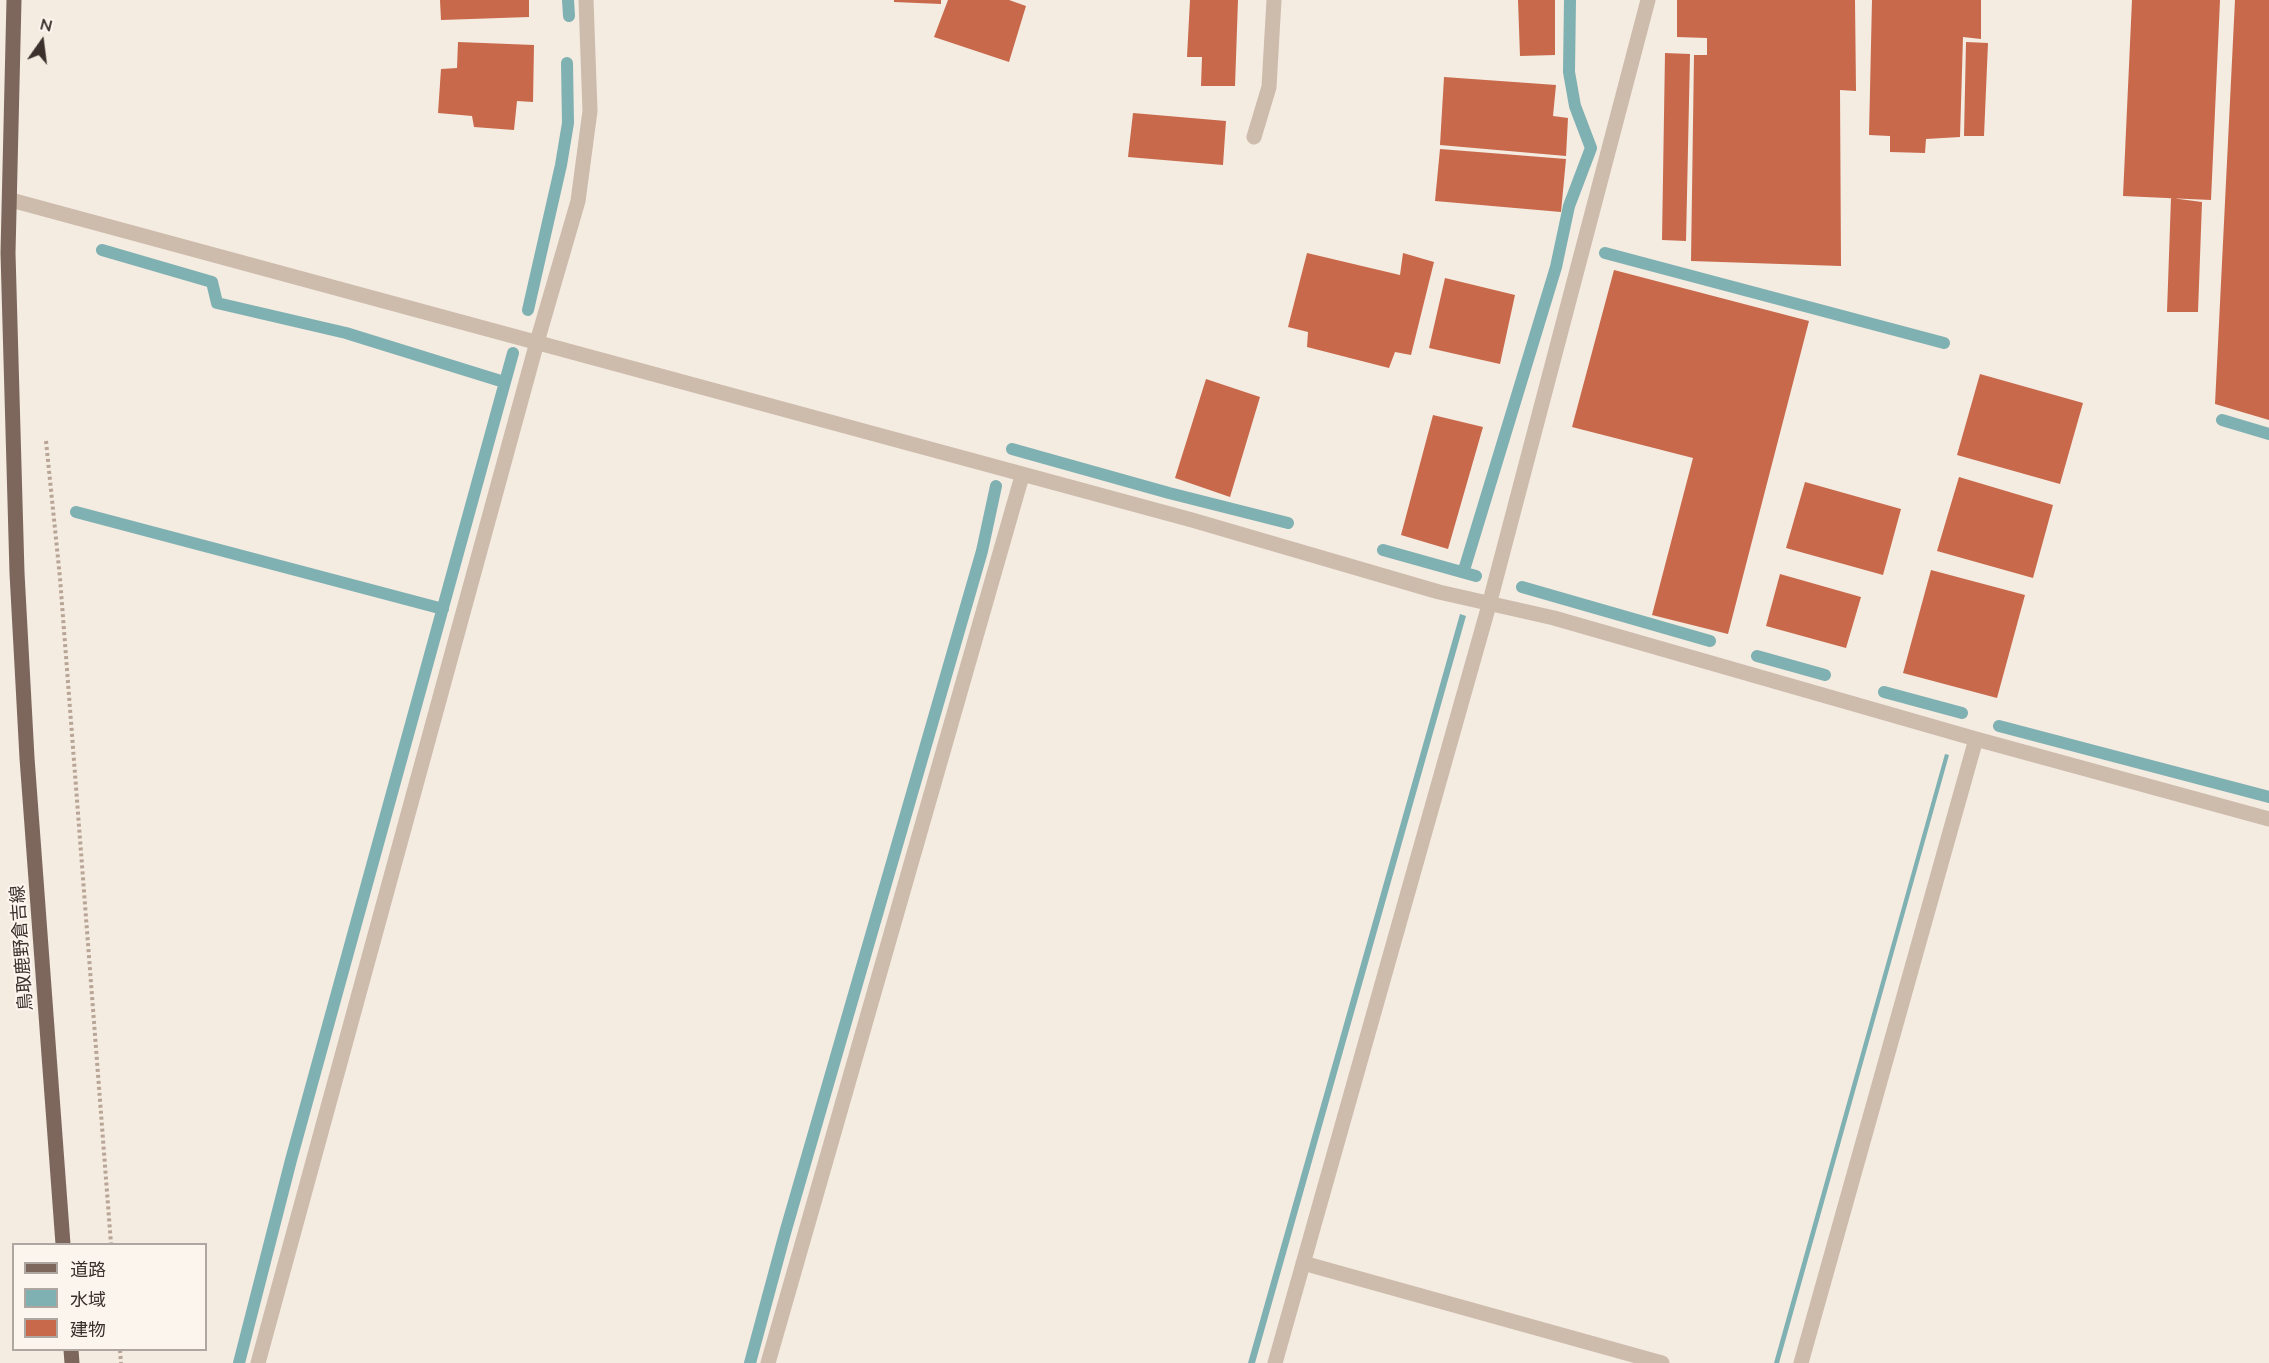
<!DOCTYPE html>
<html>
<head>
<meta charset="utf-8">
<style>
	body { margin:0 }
	#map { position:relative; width:2269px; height:1363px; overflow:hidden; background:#f4ebe1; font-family:Mulish,"Noto Sans JP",sans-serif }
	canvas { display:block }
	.legend { position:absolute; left:12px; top:1243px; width:195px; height:108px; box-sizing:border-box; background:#fbf5ee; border:2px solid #aea6a0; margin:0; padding:8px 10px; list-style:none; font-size:18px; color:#3b302b }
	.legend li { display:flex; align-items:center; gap:12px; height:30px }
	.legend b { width:30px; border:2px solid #aea6a0 }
	.north { position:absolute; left:12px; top:12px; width:60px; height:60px; -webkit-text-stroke:4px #fbf5ee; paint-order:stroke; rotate:14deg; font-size:16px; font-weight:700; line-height:24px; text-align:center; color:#3b302b }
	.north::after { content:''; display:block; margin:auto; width:21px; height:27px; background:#3b302b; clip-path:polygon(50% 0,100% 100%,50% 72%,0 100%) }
</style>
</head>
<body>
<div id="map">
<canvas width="2269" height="1363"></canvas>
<ul class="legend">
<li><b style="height:8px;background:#7d675c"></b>道路</li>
<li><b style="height:16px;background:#7fb0b2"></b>水域</li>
<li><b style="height:16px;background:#c8694b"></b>建物</li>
</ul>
<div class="north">N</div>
</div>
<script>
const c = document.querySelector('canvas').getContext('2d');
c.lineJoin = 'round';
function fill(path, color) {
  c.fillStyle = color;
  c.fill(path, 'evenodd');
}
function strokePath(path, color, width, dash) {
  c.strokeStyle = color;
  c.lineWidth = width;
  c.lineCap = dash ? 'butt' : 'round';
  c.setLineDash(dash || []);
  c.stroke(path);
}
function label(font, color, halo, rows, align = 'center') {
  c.font = font + ' Mulish,"Noto Sans JP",sans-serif';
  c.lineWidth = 4.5;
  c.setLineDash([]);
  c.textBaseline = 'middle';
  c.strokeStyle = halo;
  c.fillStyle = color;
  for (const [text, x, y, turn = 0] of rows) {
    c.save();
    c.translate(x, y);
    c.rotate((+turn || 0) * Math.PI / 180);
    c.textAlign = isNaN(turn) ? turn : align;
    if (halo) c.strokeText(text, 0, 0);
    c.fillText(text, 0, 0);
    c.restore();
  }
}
fill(new Path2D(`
	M1460,614l6,2 -211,747h-7z
	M1945,754l4,1 -170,608h-5z`), '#7fb0b2');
strokePath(new Path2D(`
	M568,0l1,16
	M102,250l110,32 5,21 129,30 158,49
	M1605,253l339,90
	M528,310l33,-145 7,-42 -1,-60
	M2222,420l47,14
	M1012,449l157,44 119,30
	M76,512l367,97
	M1383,550l93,26
	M1464,570l92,-303 13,-61 22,-58 -16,-42 -6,-34 1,-72
	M1522,587l188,54
	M1757,656l68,19
	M1884,692l78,21
	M1999,726l270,71
	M239,1363l52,-203 222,-807
	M750,1363l35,-130 197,-682 14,-65`), '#7fb0b2', 12);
fill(new Path2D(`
	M440,0h89v17l-88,3z
	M894,0h47v4l-47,-2z
	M948,0h61l17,6 -17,56 -75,-25z
	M1190,0h48l-3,86h-34l1,-29h-15z
	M1518,0h37v55l-35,1z
	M1677,0h178l1,91 -16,-1 1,176 -150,-5 3,-206h13v-17l-30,-1z
	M1872,0h109v39l-18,-2 -3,100 -34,2 -1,14 -35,-1v-16l-21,-1z
	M2132,0h88l-9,200 -88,-4z
	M2235,0h34v420l-54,-16z
	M458,42l76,3 -1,57 -16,-1 -3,29 -40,-3 -2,-11 -34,-3 3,-44 16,-1z
	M1966,42l22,1 -4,93h-20z
	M1665,53l25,1 -4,187 -24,-1z
	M1444,77l112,8 -3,31 15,2 -2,38 -126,-11z
	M1133,113l93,8 -3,44 -95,-8z
	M1440,149l126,10 -5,53 -126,-11z
	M2171,198l31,4 -4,110h-31z
	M1307,253l93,22 3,-22 31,9 -23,93 -16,-3 -6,16 -82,-21 1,-15 -20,-5z
	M1614,270l195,51 -81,313 -76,-19 41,-157 -121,-31z
	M1445,278l70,17 -15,69 -71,-16z
	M1980,374l103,29 -23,81 -103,-29z
	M1206,379l54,18 -30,100 -55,-19z
	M1433,415l50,12 -35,122 -47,-14z
	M1959,477l94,28 -20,73 -96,-27z
	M1805,482l96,27 -18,66 -97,-27z
	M1931,570l94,25 -28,103 -94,-25z
	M1780,574l81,23 -15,51 -80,-22z`), '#c8694b');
strokePath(new Path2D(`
	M46,441l14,137 51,666
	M120,1350l1,13`), '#b9a596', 4, [3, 3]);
strokePath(new Path2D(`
	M1254,137l15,-50 5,-87
	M11,200l1181,320 247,72 115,26 422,121 293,80
	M1303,1263l359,100
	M258,1363l279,-1021 41,-141 12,-90 -4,-111
	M768,1363l254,-887
	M1275,1363l214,-758 159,-605
	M1801,1363l175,-624`), '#cdbbac', 15);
strokePath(new Path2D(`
	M14,0l-6,253 9,320 10,185 36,486
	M71,1350l1,13`), '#7d675c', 15);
label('18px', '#3b302b', '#fbf5ee', [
	["鳥取鹿野倉吉線",22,948,-94]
]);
</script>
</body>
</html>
